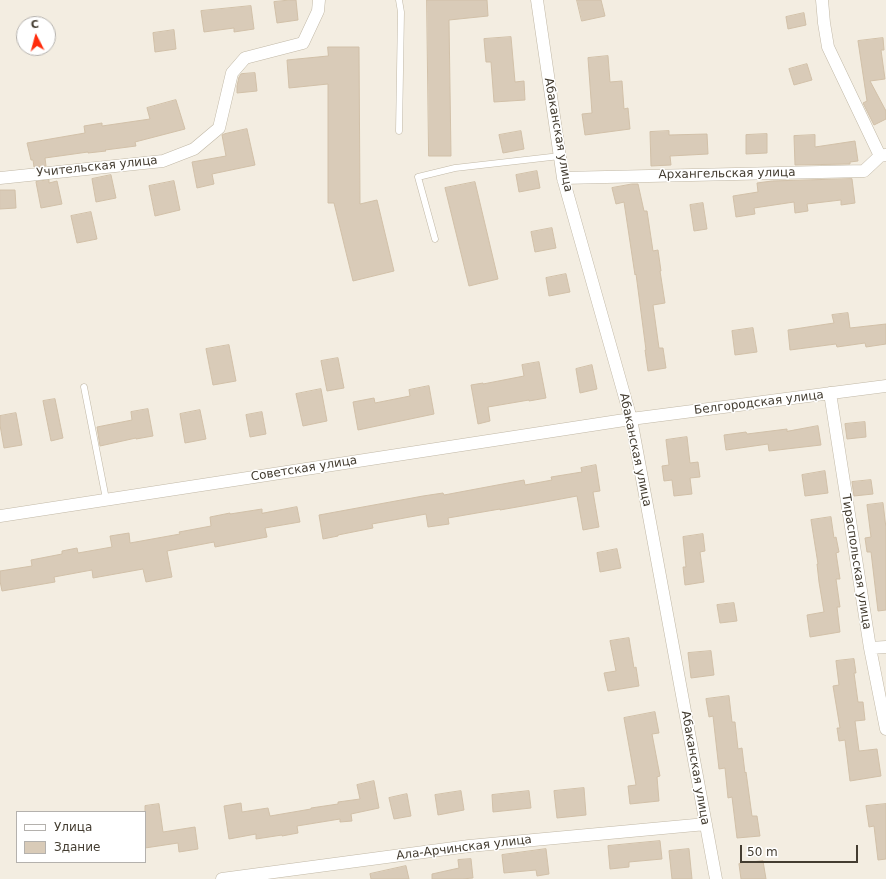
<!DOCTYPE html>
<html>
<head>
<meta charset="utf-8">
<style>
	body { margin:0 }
	#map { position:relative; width:886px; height:879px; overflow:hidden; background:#f3ede1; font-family:"DejaVu Sans",sans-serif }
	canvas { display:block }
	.legend { position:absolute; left:16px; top:811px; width:130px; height:52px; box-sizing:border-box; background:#fff; border:1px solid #b4b1ad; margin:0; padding:5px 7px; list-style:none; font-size:12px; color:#443d31 }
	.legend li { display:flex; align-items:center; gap:8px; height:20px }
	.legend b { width:20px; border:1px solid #b4b1ad }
	.north { position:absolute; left:16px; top:16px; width:40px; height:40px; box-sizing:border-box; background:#fff; border:1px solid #b4b1ad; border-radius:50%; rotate:354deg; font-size:11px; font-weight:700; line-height:16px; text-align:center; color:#443d31 }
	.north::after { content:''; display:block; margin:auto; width:14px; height:18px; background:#ff2c0c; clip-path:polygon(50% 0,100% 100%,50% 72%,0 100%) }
	.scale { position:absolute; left:740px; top:845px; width:118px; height:18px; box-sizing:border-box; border:2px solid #443d31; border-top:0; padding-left:5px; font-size:12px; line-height:14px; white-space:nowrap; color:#443d31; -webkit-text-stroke:3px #fff; paint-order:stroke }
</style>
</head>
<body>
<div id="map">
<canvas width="886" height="879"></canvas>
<ul class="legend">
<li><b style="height:5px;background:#fff"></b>Улица</li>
<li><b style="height:11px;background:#d9cbb8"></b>Здание</li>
</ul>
<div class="north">С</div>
<div class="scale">50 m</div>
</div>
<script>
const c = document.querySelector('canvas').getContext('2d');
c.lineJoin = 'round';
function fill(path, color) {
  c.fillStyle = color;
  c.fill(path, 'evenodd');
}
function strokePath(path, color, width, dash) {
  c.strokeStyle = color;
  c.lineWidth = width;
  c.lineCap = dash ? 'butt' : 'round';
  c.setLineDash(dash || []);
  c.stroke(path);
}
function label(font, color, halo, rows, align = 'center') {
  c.font = font + ' "DejaVu Sans",sans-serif';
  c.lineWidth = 3;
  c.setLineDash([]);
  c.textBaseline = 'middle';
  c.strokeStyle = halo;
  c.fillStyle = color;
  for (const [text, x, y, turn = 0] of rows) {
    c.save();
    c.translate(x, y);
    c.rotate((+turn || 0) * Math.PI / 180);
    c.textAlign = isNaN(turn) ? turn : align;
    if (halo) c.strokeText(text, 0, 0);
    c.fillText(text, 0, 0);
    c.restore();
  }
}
const building = new Path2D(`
	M290,0h6l2,20 -21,3 -3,-21z
	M427,0h60l1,16 -39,4 2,136h-22z
	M577,0h24l4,16 -23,5z
	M251,6l3,23 -20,3v-4l-30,4 -3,-21z
	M804,13l2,12 -18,4 -2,-12z
	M174,30l2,19 -21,3 -2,-19z
	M511,37l4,45 9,-1 1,19 -31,2 -3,-40h-5l-2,-23z
	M883,38l1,12h-3l4,29 -15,2 16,30v8l-12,6 -11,-22 4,-2 -9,-60z
	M328,47h31l1,157 17,-4 17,71 -41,10 -19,-78h-6v-119l-39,4 -2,-28 41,-4z
	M608,56l2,26 12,-1 2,28 4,-1 2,21 -45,6 -3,-21 10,-1 -4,-55z
	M807,64l5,16 -18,5 -5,-16z
	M255,73l2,18 -20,2v-7l2,-9 2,-3z
	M176,100l9,29 -50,13 1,4 -31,4 1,1 -18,2v-1l-43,6 1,8 -12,1 -1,-7h-2l-4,-17 58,-10 -1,-7 18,-3v3l48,-7 -3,-11z
	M247,129l8,36 -43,9 2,10 -17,4 -5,-26 34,-6 -4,-21 2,-1z
	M521,131l3,18 -21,4 -4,-18z
	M669,131v4l38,-1 1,20 -38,2 1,9 -20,1 -1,-34z
	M767,134v19l-21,1v-19z
	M815,135v12l40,-6 3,20 -8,1v2l-55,1 -1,-29z
	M537,171l3,17 -21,4 -3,-17z
	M111,175l5,23 -20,4 -4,-23z
	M852,179l3,24 -14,2v-5l-34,4 1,7 -13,2 -1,-11 -40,6 1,6 -19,3 -3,-21 25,-4 -1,-9 15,-2z
	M49,180v3l8,-2 5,23 -21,4 -5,-26z
	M174,181l6,29 -25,6 -6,-30z
	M475,182l23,97 -29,7 -24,-98z
	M632,184h6l6,27h3l6,40 5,-1 3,21h-1l5,32 -12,2 6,43h4l3,20 -18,3 -3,-21h1l-10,-76 -1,1 -11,-73 -8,2 -4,-16z
	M0,190h15l1,18 -16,1z
	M703,203l4,26 -13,2 -4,-26z
	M91,212l6,27 -20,4 -6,-27z
	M552,228l4,20 -21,4 -4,-20z
	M566,274l4,18 -21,4 -3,-18z
	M848,313l2,15 36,-4v20l-20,3 -1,-4 -28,4 -1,-3 -46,6 -2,-20 46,-7 -2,-8z
	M753,328l4,24 -22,3 -3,-24z
	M229,345l7,36 -23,4 -7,-36z
	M338,358l6,30 -17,3 -6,-30z
	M539,362l7,36 -17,3v-1l-41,7 2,14 -12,3 -7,-39 12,-2v1l41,-8 -2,-11z
	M592,365l5,24 -17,4 -4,-24z
	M429,386l5,28 -76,16 -5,-28 21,-4 1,5 35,-7 -1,-6z
	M321,389l6,32 -24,5 -7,-32z
	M55,399l8,39 -12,3 -8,-40z
	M148,409l5,27 -17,3v-1l-36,8 -3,-19 35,-7 -1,-8z
	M200,410l6,29 -21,4 -5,-29z
	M262,412l4,22 -16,3 -4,-22z
	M16,413l6,32 -18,3 -4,-23v-9z
	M865,422l1,15 -19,2 -2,-15z
	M818,426l3,19 -52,6 -1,-7 -42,6 -2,-15 22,-3 1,2 40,-5v2z
	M687,437l3,26 8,-1 2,15 -10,1 2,16 -18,2 -2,-16 -8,1 -2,-15 7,-1 -3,-25z
	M596,465l4,26 -7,1 6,35 -16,3 -6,-34 -43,8 -34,6v-1l-52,9 1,6 -21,3 -2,-13 -54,10 1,4 -35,7v1l-15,3 -4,-24 104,-19 20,-3 1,2 80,-15 1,5 27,-5 -1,-3 31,-5 -1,-4z
	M825,471l3,22 -23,3 -3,-21z
	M871,480l2,14 -19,2 -2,-14z
	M883,503l3,25v82l-8,1 -7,-59h-4l-2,-14 6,-1 -4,-32z
	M297,507l3,15 -35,6 2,9 -52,10 -1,-5 -47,9 5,26 -26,5 -3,-13 -50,9 -1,-8 -38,7 1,5 -53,9 -2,-10v-10l32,-5 -1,-6 31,-6v-3l15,-3 1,5 34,-6 -2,-11 19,-3 1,10 50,-9 -1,-2 32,-6 -1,-9 20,-4v1l32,-5v4z
	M831,517l3,21 2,-1 3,15 -3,1 4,26h-4l4,28h-3l3,25 -30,5 -3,-22 17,-3 -5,-30 -2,-18h1l-7,-44z
	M703,534l2,17 -5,1 4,30 -19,3 -2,-18h3l-3,-30z
	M617,549l4,19 -21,4 -3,-19z
	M734,603l3,18 -17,2 -3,-18z
	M629,638l5,30 2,-1 3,19 -31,5 -4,-18 12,-2 -6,-30z
	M711,651l3,24 -23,3 -3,-25z
	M854,659l2,14h-2l4,29h5l2,18 -10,1 4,30 18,-2 4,27 -31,5 -5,-41 -6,1 -2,-13h3l-7,-42 6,-1 -3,-24z
	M729,696l3,26h3l3,27 4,-1 3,25 1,-1 6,44h5l3,20 -23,2 -5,-41 -4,1 -3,-30 -6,1 -6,-53 -4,1 -3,-18z
	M655,712l4,21 -7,1 8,42 -3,1 2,24 -29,3 -2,-18 8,-1 -12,-67z
	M374,781l5,27 -28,6 1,7 -12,1v-3l-43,7 1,7 -16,3v-1l-26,4v-5l-27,5 -5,-33 17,-3 1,9 26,-4 2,8 41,-7v-1l27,-4v-2l22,-3 -3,-14z
	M584,788l2,27 -29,3 -3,-27z
	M461,791l3,19 -26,5 -3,-20z
	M529,791l2,17 -38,4 -1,-17z
	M407,794l4,22 -17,3 -5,-21z
	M159,804l4,28 32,-5 3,22 -19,3 -1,-9 -33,5v-42z
	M886,804v55l-8,1 -4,-34 -5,1 -3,-21z
	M660,841l2,18 -33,3v5l-19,2 -2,-23z
	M546,849l3,25 -12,2 -1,-6 -32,3 -2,-18z
	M689,849l3,30h-20l-3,-28z
	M471,859l2,19 -12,1h-29v-5l27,-6 -1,-8z
	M763,861l3,18h-25l-2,-15z
	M406,866l3,13h-38l-1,-5z`);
fill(building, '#d9cbb8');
strokePath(building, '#d1c0a8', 1);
const service = new Path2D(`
	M399,131l2,-119 -2,-12
	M435,239l-17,-62 37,-9 105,-12
	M84,387l22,112`);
const minor = new Path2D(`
	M537,0l26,178 68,241 85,460
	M822,0l2,23 4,24 52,109
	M0,178l163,-17 31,-12 25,-21 13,-55 13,-15 58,-15 15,-32 1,-11
	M563,178l301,-7 16,-15 6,-1
	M830,393l40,255 16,81
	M0,516l631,-97 255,-33
	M870,648l16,-1
	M222,879l247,-33 237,-22`);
strokePath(service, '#c1b8a6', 7);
strokePath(minor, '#c1b8a6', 13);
strokePath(service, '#fff', 6);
strokePath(minor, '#fff', 12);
label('12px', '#443d31', '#fff', [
	["Абаканская улица",558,135,80],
	["Учительская улица",97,167,-6],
	["Архангельская улица",727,174,-1],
	["Белгородская улица",759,403,-7],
	["Абаканская улица",635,450,78],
	["Советская улица",304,469,-9],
	["Тираспольская улица",856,562,81],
	["Абаканская улица",695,768,80],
	["Ала-Арчинская улица",464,848,-7]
]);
</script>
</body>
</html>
